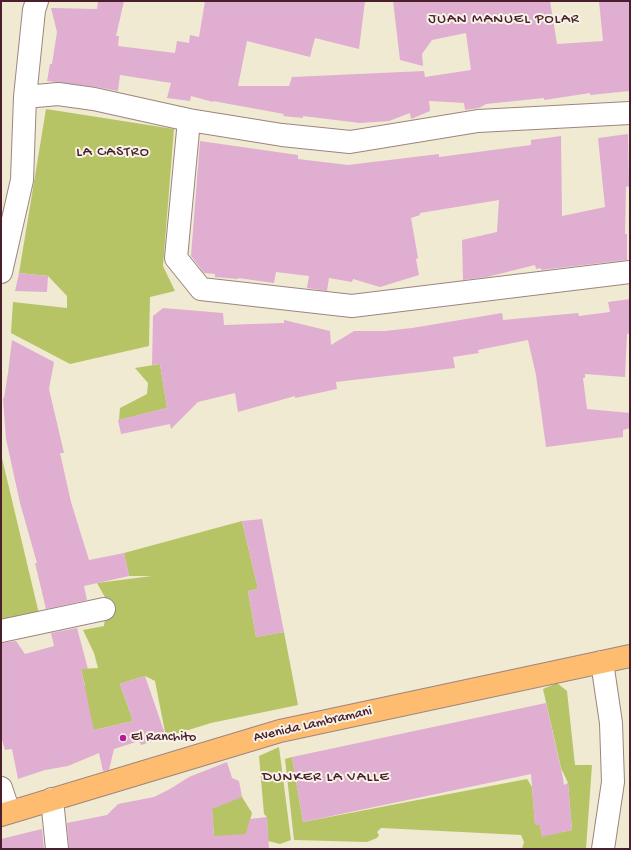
<!DOCTYPE html>
<html>
<head>
<meta charset="utf-8">
<style>
	body { margin:0 }
	#map { position:relative; width:631px; height:850px; overflow:hidden; background:#f0ead3; font-family:"Gochi Hand",sans-serif }
	canvas { display:block }
	.frame { position:absolute; inset:0; border:2px solid #4a1f2b; pointer-events:none }
</style>
</head>
<body>
<div id="map">
<canvas width="631" height="850"></canvas>
<div class="frame"></div>
</div>
<script>
const c = document.querySelector('canvas').getContext('2d');
c.lineJoin = 'round';
function fill(path, color) {
  c.fillStyle = color;
  c.fill(path, 'evenodd');
}
function strokePath(path, color, width, dash) {
  c.strokeStyle = color;
  c.lineWidth = width;
  c.lineCap = dash ? 'butt' : 'round';
  c.setLineDash(dash || []);
  c.stroke(path);
}
function label(font, color, halo, rows, align = 'center') {
  c.font = font + ' "Gochi Hand",sans-serif';
  c.lineWidth = 4;
  c.setLineDash([]);
  c.textBaseline = 'middle';
  c.strokeStyle = halo;
  c.fillStyle = color;
  for (const [text, x, y, turn = 0] of rows) {
    c.save();
    c.translate(x, y);
    c.rotate((+turn || 0) * Math.PI / 180);
    c.textAlign = isNaN(turn) ? turn : align;
    if (halo) c.strokeText(text, 0, 0);
    c.fillText(text, 0, 0);
    c.restore();
  }
}
fill(new Path2D(`
	M46,109l128,20 -11,137 12,25 -25,6 -1,49 -79,18 -59,-31 2,-31 54,6v-12l-19,-20 -29,-3z
	M160,364l7,44 -48,12 1,-12 27,-14 1,-11 -13,-15z
	M1,454l39,164 -39,9z
	M242,521l16,68 -10,2 8,46 28,-5 14,73 -87,18 -45,14 -11,-56 -10,-5 -25,8 13,37 -39,9 -20,-40 11,-4 -4,-17 17,-1 -4,-15 -11,-23 21,-4 3,-25 -10,-18 55,-7h-23l-5,-23z
	M557,683l10,8 8,74h17l-6,84h-64l2,-7 -3,-7 -140,-7 -4,4 2,3 -2,3 -10,4 -73,-2 -9,-81 7,-2 11,65 224,-43 5,8 3,37 5,1 2,11 30,-6 -4,-47 -7,-15 -18,-79z
	M279,747l12,93 -11,4 -12,-3 -1,-24 -3,-3 -5,-58z
	M209,770l33,27 10,16 -8,30 -30,-7z`), '#b6c466');
fill(new Path2D(`
	M98,1h26l-8,35h3l-1,10 57,7 2,-12 12,2 1,-8 9,2 6,-36h160l-6,48 -44,-11 -5,19 -63,-16 -9,45h51l3,-9 132,-6 1,6 46,-7 -5,-37 -34,7 -10,14 1,12 -23,-6 -7,-59h157l7,43 46,-3 -4,-40h31v90l-40,4v-2l-46,7v-2l-58,6 -7,4 -14,2 -1,-7 -35,-2 1,10 -19,8 -1,-6 -21,8 -29,2 -57,-7v2l-20,-2 1,-2 -71,-13v1l-22,-6 -1,5 -23,-3 4,-15 -51,-8 -2,16 -22,-4 -49,-6 3,-17h2l5,-32 -6,-24 46,1z
	M628,134l1,52 -3,1 -1,47h2v26l-86,10v-2l-5,1 -1,-4 -48,12 -24,3 -1,-40 35,-8 2,-32 -79,13v2l-9,3 7,40 -2,1 3,16 -39,12 -27,-8 -1,3 -23,-4 -2,13 -20,-3 2,-12 -33,-4 -2,11 -36,-5v1l-23,-2v-3l-11,-1 -13,-17 9,-115 98,14v4l50,6 91,-11v3l92,-12v-5l30,-4 1,80 43,-9 -7,-69z
	M19,273l29,3 -1,16 -32,-1z
	M630,299v34l-3,1 -2,43 -40,-3v4h-2l4,31 43,4v15l-7,2v7l-77,10 -10,-72 -8,-35 -50,10 1,3 -26,4 2,11 -119,14 1,7 -42,9v-2l-57,16 -3,-19 -37,9 -27,27 -1,-5 -49,10 -3,-14 49,-12 -7,-44 -8,1 1,-49 10,-8 60,5 1,12 60,-2v-3l46,11 1,14 23,-14h31l27,-3 90,-15 1,7 75,-7 1,3 31,-4 -2,-10z
	M12,340l42,22 -5,27 15,64h-4l11,49 18,58 35,-7 5,23 -45,10 3,14 -41,9 -11,-46h2l-17,-60 -14,-64 -3,-41h1l4,-25z
	M262,519l22,113 -28,5 -8,-46 10,-2 -16,-68z
	M77,628l11,41h-7l13,61 39,-9 -13,-37 25,-8 21,61 -25,8 -2,-4 -25,8 -5,21 -6,1 -4,-18 -31,13 -23,4 -27,9 -6,-30 -7,1 -4,-14v-93l15,-2 9,13 29,-8 -3,-13z
	M546,703l17,75 1,7 4,-2 4,47 -30,7 -2,-12h-5l-4,-51 -228,48 -11,-65z
	M227,762l5,16 7,3 3,16 -30,12 2,27 32,-2 4,-15 17,-2 2,32h-200l-2,-26 40,-8 11,-11 36,-7 16,-8 19,-12z
	M42,829l2,20h-43v-10z`), '#dfaed0');
const minor = new Path2D(`
	M25,97l33,-3 36,5 95,21 93,15 68,7 128,-21 152,-8
	M189,120l-13,138 25,31 151,17 278,-34
	M1,272l21,-92 3,-83 9,-87 3,-9
	M1,631l103,-22
	M602,662l9,61 2,59 -10,67
	M1,788l8,24
	M52,799l5,50`);
const major = new Path2D(`
	M1,815l279,-84 350,-75`);
strokePath(minor, '#9d847f', 24);
strokePath(major, '#9d847f', 24);
strokePath(minor, '#fff', 22);
strokePath(major, '#fdbc70', 22);
for (const [x, y, r, color] of [
	[123,738,4,"#b5179e"]
]) {
  const dot = new Path2D();
  dot.arc(x, y, r, 0, 2 * Math.PI);
  c.fillStyle = color;
  c.fill(dot);
  strokePath(dot, '#f7f3e8', 1.5);
}
label('14px', '#4a1f2b', '#f7f3e8', [
	["Avenida Lambramani",313,725,-13]
]);
label('14px', '#4a1f2b', '#f7f3e8', [
	["El Ranchito",131,738]
], 'left');
c.letterSpacing = '1px';
label('15px', '#4a1f2b', '#f7f3e8', [
	["JUAN MANUEL POLAR",504,20],
	["LA CASTRO",113,153],
	["DUNKER LA VALLE",326,778]
]);
c.letterSpacing = '0px';
</script>
</body>
</html>
